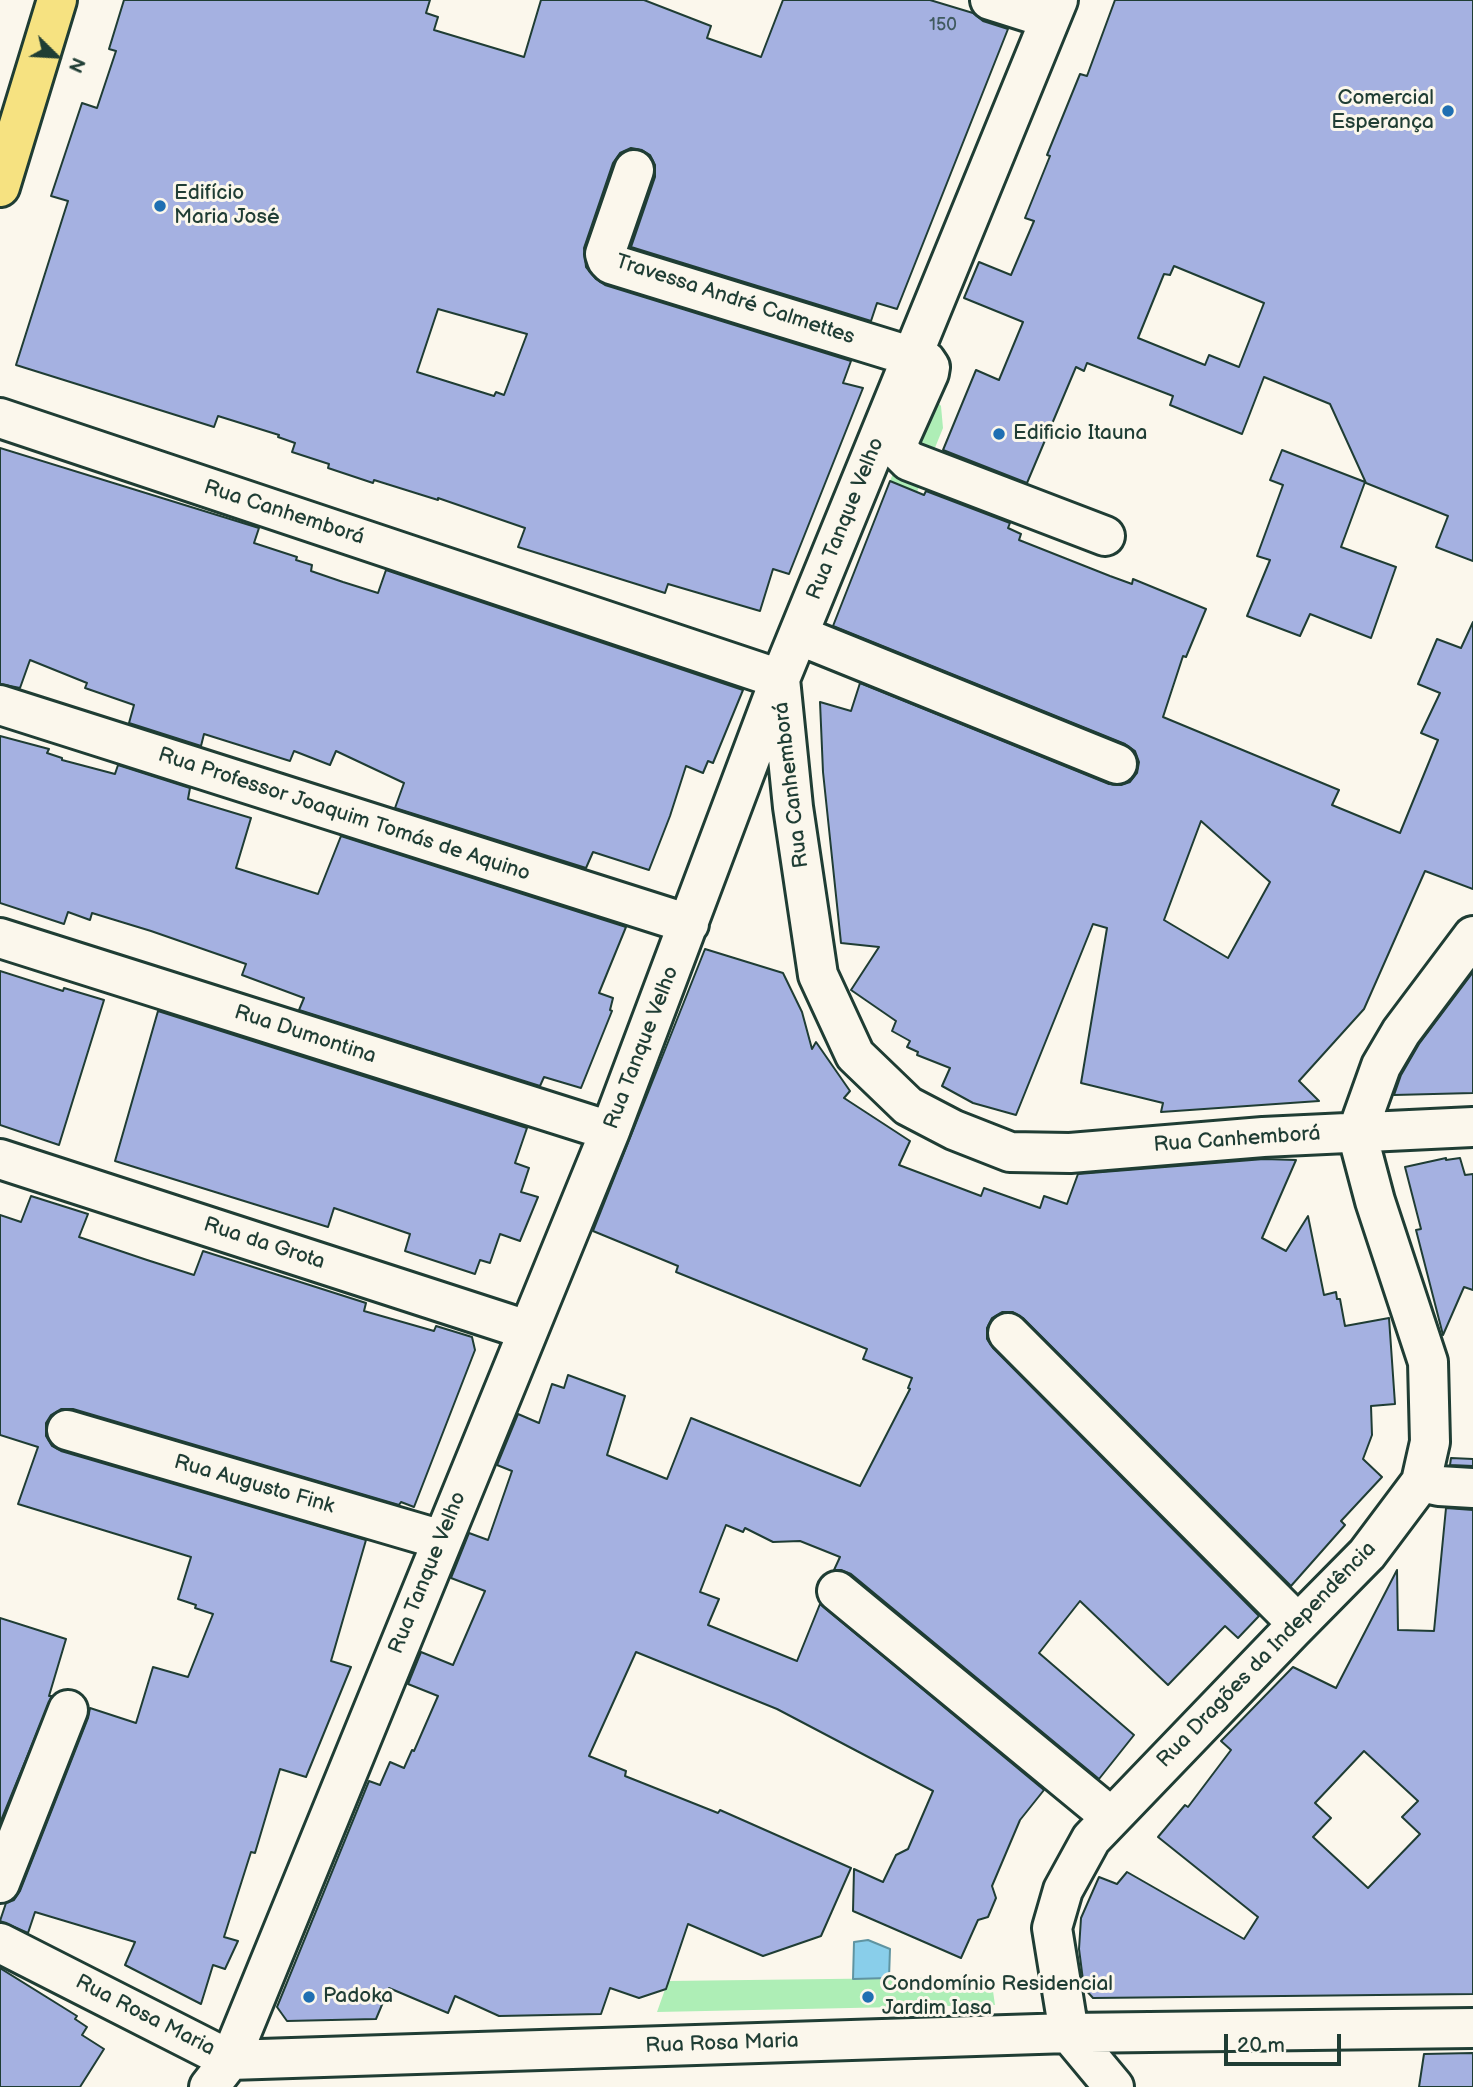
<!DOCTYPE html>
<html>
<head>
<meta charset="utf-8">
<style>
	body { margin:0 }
	#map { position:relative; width:1473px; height:2087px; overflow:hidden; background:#fbf7ec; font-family:"Balsamiq Sans",sans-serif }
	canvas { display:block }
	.north { position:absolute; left:21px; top:21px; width:70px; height:70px; -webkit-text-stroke:5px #fbf7ec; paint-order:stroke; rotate:114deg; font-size:19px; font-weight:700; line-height:28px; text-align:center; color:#1f3d34 }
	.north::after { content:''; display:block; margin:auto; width:24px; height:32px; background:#1f3d34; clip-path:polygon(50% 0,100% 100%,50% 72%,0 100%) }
	.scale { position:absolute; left:1224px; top:2034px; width:117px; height:32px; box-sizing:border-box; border:4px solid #1f3d34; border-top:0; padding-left:9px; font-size:21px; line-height:24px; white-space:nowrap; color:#1f3d34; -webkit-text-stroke:5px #fbf7ec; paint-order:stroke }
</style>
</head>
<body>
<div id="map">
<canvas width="1473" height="2087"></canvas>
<div class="north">N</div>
<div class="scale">20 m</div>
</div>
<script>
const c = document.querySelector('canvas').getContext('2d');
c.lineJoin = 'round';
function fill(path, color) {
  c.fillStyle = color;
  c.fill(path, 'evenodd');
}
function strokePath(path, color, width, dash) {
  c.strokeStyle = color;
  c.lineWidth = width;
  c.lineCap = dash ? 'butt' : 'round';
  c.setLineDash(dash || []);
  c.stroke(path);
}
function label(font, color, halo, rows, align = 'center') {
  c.font = font + ' "Balsamiq Sans",sans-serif';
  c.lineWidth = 6;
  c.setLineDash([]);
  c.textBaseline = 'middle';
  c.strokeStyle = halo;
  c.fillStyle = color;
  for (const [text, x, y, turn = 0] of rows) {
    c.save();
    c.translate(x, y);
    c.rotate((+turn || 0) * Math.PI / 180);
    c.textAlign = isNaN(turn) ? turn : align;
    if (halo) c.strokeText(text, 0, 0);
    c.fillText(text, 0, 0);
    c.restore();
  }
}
fill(new Path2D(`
	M927,389l14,17 2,22 -26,64 -27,-11z
	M991,1977l4,28 -338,7 11,-31z`), '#aeeeb6');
const water = new Path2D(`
	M868,1940l22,9 -1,29 -36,1 1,-37z`);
fill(water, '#89ceea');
strokePath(water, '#5f94a1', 2);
const building = new Path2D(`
	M124,0h306l-4,13 12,4 -4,13 90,27 17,-57h103l67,26 -4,12 54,19 22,-57h147l43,13 10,8 25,8 -111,280 -20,-6 -6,18 -240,-74 24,-70v-12l-5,-10 -8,-5 -11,-2 -11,5 -7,10 -29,85 2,19 10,12 9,6 246,76 -8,22 20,5 -74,186 -16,-5 -13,42 -92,-27 -3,9 -147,-46 7,-19 -87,-30v2l-64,-20 -1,3 -45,-15 1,-4 -37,-12 3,-9 -17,-6 1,-2 -61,-19 -4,11 -198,-62 52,-164 -17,-5 31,-93 15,5 19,-57 -7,-2zM438,309l89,25 -23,61 -8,-3 -2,4 -77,-24z
	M1115,0h358v561l-37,-14 12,-31 -82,-33 -36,-79 -66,-27 -22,57 -72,-29 3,-9 -86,-33 -3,8 -8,-4 -49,116 -84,-33 33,-80 23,10 24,-58 -59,-24 15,-36 32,13 23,-54 -9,-3 25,-62 -3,-1 33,-81 7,2zM1174,266l90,37 -25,64 -30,-12 -4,10 -67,-27 26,-64 6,1z
	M0,448l259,80 -5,15 43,14 -1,3 16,5 -1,6 32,11 35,11 8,-23 357,120 -30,73 -5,-2 -5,12 -17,-7 -16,50 -21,54 -56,-18 -7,16 -191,-60 9,-25 -68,-32 -6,14 -36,-14 -4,10 -86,-27 -3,12 -72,-23 5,-18 -49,-17 2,-5 -57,-23 -10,28 -20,-4z
	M1282,450l83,32 -24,65 55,20 -25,71 -61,-24 -10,22 -53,-20 23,-56 -13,-4 26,-71 -13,-5z
	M890,481l34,14 2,-4 84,32 -2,5 13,6 -2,6 91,36 22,8 1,-5 73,30 -20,48 -3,-1 -20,61 176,73 -7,15 68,28 38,-93 -17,-7 19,-40 -22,-9 19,-45 24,9 12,-26v267l-48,-18 -61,138 -65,72 20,20 -158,11 2,-9 -82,-20 26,-155 -14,-4 -77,191 -43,-12 -31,-17 8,-18 -33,-13 1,-3 -11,-5 3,-6 -18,-10 4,-10 -45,-31 28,-43 -38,-4 -18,-171 -3,-70 31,9 9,-28 249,101 12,1 9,-3 7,-9 2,-11 -4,-11 -10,-7 -292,-118zM1201,821l69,61 -42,76 -64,-38z
	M0,736l49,13 -2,4 15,5v2l53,14 3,-9 72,23 -2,11 63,19 -15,50 82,26 23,-58 285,91 -27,66 14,5 -3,12 2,1 -31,77 -37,-11 -4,9 -241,-76 5,-12 -62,-23 4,-11 -95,-33 -59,-18 -2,7 -22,-8 -4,12 -64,-21z
	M705,949l78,24 19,39 10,37 4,-7 34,49 -6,7 66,43 -11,24 82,31 3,-8 56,20 4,-12 23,8 11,-30 186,-15 32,1 -34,78 24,13 22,-35 16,79 12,-3 1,7h3l5,27 44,-8 6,86 -24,2 1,29 -9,24 19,18 -41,44 4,4 -54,61 -268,-268 -10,-6h-11l-10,6 -5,10v11l6,9 266,268 -21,22 -13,-12 -57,59 -88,-84 -41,52 95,82 -35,44 -248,-205 -10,-4h-7l6,-13 -40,-16 -27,1 -28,-14 -2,4 -17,-7 -26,67 19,7 -11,26 89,36 23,-57 224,186 -24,30 -28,66 4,12 -8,19 -10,3 -17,38 -108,-47 1,-42 29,13 13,-27 12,-6 25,-58 -156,-82 -141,-57 -47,104 37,15 -1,5 93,37 2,-3 131,58 -30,68 -58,20 -75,-32 -22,65 -27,9 -29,-10 -9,26 -102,2 -44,-20 -7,17 -59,-25 -13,31 -89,2 -10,-14 92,-226 11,4 10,-23 14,6 8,-18 2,1 24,-55 -30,-12 13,-32 32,13 32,-74 -34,-13 18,-45 19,7 24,-69 -15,-6 21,-51 21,9 13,-39 12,4 4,-13 57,21 -18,59 60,24 24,-61 169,68 50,-97 -2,-1 4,-10 -49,-19 4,-10 -191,-77 2,-6 -85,-35z
	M0,971l63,20 1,-3 40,12 -45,145 -59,-20z
	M1473,972v121l-79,2 7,-20 18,-31z
	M158,1011l369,117 -12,35 14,5 -8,24 17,5 -18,44 -20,-7 -10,29 -10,-3 -5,14 -70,-23 5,-17 -76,-26 -6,19 -213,-66z
	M1446,1158v2l14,-2 5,17 8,-1v116l-9,-3 -21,48 -27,-105 5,-1 -16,-62z
	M31,1196l57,18 -9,23 68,23 47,15 9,-24 163,52 -2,8 70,20 2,-5 36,11 3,13 -61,157 -13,-5 -2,3 -326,-96h-12l-10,6 -5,8v13l6,10 9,5 305,89 -35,121 20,6 -45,110 -26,-8 -25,84 -4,-1 -27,85 14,4 -13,28 -12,-4 -12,39 -76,-39 10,-23 -100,-30 -7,21 -28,-12 6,-18 8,-3 6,-9 68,-173 2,-10 46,15 17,-56 35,10 25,-63 -18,-6 1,-3 -18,-6 13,-42 -173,-53 20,-57 -38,-12v-220l21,7z
	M1451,1458l22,1v7l-23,-1z
	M1446,1508l27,2v484l-380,4 -9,-10 -5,-39 2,-31 18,-41 18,7 10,-12 117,67 14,-22 -100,-80 27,-32 3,2 43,-57 -10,-9 72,-74 43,21 61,-118 1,60 36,1zM1364,1751l54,50 -16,16 18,17 -52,54 -55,-51 18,-19 -16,-15z
	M0,1618l66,21 -17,57h3l-52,127z
	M0,1968l77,48 -2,3 12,8 -5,8 22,14 -24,38h-80z
	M1473,2053v34h-54l5,-33z`);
fill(building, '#a5b1e1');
strokePath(building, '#1f3d34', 2);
const minor = new Path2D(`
	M990,0l60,19
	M634,170l-29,84 2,6 4,4 315,97 4,6 -1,6 -30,67 1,12 9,9 196,75
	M0,418l780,261 13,128 25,168 37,80 53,51 46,24 56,22 60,1 193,-16 210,-10
	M798,635l319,129
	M0,705l689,219
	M0,938l610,193
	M0,1159l527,171
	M1008,1333l290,291
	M67,1430l375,110
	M1421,1482l18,4 34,2
	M837,1591l274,226
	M0,1883l68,-173
	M0,1943l230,117 839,-27 404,-5
	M209,2087l21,-27 380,-929 170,-452 278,-679
	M1114,2087l-45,-54 -17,-105 11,-38 28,-51 201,-209 75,-76 54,-72 9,-40 -2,-80 -53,-161 -18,-68 24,-67 20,-34 72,-96`);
const major = new Path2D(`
	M0,187l57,-187`);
strokePath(minor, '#1f3d34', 44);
strokePath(major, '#1f3d34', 44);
strokePath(minor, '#fbf7ec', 38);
strokePath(major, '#f6e281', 38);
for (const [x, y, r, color] of [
	[1448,111,7,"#1f6fb2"],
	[160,206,7,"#1f6fb2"],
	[999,434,7,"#1f6fb2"],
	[309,1997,7,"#1f6fb2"],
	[868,1997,7,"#1f6fb2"]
]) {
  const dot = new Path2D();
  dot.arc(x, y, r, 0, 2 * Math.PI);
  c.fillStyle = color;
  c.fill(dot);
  strokePath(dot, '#fbf7ec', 2.5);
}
label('18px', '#405a5f', null, [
	["150",943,25]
]);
label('21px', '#1f3d34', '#fbf7ec', [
	["Comercial",1434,99,"right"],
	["Esperança",1434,123,"right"],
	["Edifício",174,194],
	["Maria José",174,218],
	["Edificio Itauna",1013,434],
	["Condomínio Residencial",882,1985],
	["Jardim Iasa",882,2009],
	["Padoka",323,1997]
], 'left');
label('21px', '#1f3d34', '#fbf7ec', [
	["Travessa André Calmettes",735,300,18],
	["Rua Canhemborá",284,513,18],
	["Rua Tanque Velho",846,519,-68],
	["Rua Canhemborá",792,785,-97],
	["Rua Professor Joaquim Tomás de Aquino",344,815,18],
	["Rua Dumontina",305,1035,18],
	["Rua Tanque Velho",642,1048,-69],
	["Rua Canhemborá",1237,1140,-4],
	["Rua da Grota",264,1244,18],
	["Rua Augusto Fink",254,1485,16],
	["Rua Tanque Velho",428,1573,-68],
	["Rua Dragões da Independência",1267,1655,-46],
	["Rua Rosa Maria",145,2016,27],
	["Rua Rosa Maria",722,2044,-2]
]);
</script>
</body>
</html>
